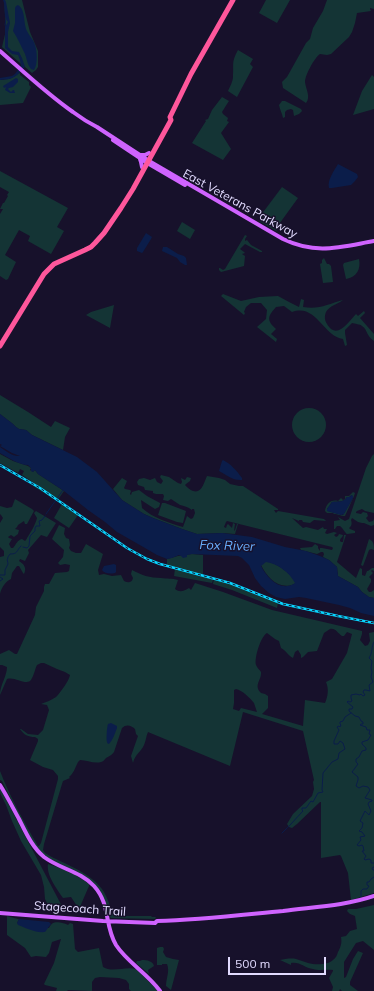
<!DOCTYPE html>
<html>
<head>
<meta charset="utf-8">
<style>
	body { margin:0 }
	#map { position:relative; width:374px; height:991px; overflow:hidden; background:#17112b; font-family:Mulish,sans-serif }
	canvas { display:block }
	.scale { position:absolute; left:228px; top:957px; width:98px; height:18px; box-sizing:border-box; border:2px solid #e2dbff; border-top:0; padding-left:5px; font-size:12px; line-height:14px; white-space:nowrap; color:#e2dbff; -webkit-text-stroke:3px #17112b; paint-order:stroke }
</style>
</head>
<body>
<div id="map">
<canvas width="374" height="991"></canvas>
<div class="scale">500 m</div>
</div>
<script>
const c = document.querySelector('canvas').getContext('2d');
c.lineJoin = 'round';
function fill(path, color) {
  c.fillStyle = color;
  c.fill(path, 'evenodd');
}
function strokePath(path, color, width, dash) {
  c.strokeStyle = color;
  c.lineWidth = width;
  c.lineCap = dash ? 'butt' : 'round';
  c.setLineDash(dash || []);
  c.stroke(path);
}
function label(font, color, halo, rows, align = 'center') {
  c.font = font + ' Mulish,sans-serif';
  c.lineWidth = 3;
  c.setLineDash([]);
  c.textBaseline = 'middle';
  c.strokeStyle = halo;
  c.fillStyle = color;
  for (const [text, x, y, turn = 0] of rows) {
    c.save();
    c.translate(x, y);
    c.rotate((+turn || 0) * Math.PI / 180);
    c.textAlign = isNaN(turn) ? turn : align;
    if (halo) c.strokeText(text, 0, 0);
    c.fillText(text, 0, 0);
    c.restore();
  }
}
fill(new Path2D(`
	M4,0h18l8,32 8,19v16l-2,3 -4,3 -7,-6 -2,-3h-2l-19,-17 4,-17z
	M266,0h24l-13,23 -18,-10z
	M327,0h47v9l-4,-1v1l1,2 -14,2 -2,10 -3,9 -3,5 -18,17 -4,1 -7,-1c-5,3 -15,21 -15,28 1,8 6,15 1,21l-23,-15 -1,-6 5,-5 19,-34 4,-4 3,-11 10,-17z
	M238,50l15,9 -3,5 3,3 -16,30 -9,-6c2,-5 5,-9 5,-15 1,-12 -2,-13 5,-26z
	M19,72l1,2v1l9,7v3l2,2 -8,16 -23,2v-25c8,-1 14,-1 19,-8z
	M372,75l2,2v32l-21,6 9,-24z
	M222,97l7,4 -2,3 -5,8 1,2 5,4 -1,3 2,1 -8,11 10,16 -8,11 -31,-17 14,-22 -1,-1 3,-1 4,-9z
	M282,101h3l16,8 1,2 -3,3 -5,2 -1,-6 -2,-1 -4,1 -2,2v5l-2,1c-1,-5 -3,-8 -4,-13z
	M0,171l68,37 -11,19 7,4 -13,23 -23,-13 2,-5 -11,-6 -14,25 11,7 -8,17 -2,1 -6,-4v-62l3,-5h-3l3,-6h1l4,-7 -1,-1 2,-3 -9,-5z
	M282,187l16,11 -21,29 -1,3 2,2 -19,-11 4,-4 -2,-2z
	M182,222l13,8 -5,9 -13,-8z
	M245,235l2,1 -2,3v2l2,-1 4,5 11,6v1h-2l-15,-8 -5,5 4,3 1,1 -3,1 3,2 -1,10 -23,6 -2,-2v-2h1l3,2 2,-1z
	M324,258l3,6h2l2,2 2,16 -10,1 -3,-19 2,-1v-3z
	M359,259c2,10 -2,18 -13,20l-3,-14 1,-2z
	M223,294l18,7 18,-4 19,-1 11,6 10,5 2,-8 3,1 -1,7c16,3 25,-3 40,-7 -5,4 -14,6 -17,12 -2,5 -1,9 1,12 10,17 22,-3 29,-10l2,2 6,-5 1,2 -5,5 14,16v7c-8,-5 -6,-11 -12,-15 -2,-2 -7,-2 -10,-3l-7,7v3l2,12 -2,1 -2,-7c-20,-3 -27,-36 -51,-27l-8,-6 -8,1c-8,9 -10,13 0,22l-5,5 6,5 -1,3 -19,-15 9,-8 1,-9 -6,-7h-10l-5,4 -2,5 1,1 -1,2 -23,-19z
	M114,305l-4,23 -24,-13 5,-3z
	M0,395l28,17 23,15 4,-6 15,7 -5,9 -2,13 -31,-15 -6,-5 -7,-1 -3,-2 -3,-3 -13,-10z
	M292 425a17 17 0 1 1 34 0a17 17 0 1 1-34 0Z
	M0,454l13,7 15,5 3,2 -1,2 3,2 2,-2 3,4 26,17 -7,10 -24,-15 1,-3 -12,-8 2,-4 -4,-2 -2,4 -18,-10z
	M374,454v59l-9,-2 -3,-2 -5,2 -1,1v1l5,1 2,-2 4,1 1,3 -2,2 3,4 4,-1 1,-2v6l-3,1 -7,-3h-2l-4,-1 -6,-4 -1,2c1,3 1,6 -2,8l1,1 5,2v2l-8,1c-2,-1 -4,-6 -7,-8h-3l-2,3h-1v-8l6,-1 -2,-3 7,4 4,-2 17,-51 6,-12z
	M161,475l8,2 9,6 3,1 1,-2 -1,-4 4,2 2,-3 4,1 -1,3 -4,3 -1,1c2,2 5,5 8,6 9,3 11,-9 14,-15l12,2 6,2 5,4 9,2h4l35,23v1h-4l2,3 2,-2 46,8 2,2 -12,-1 -4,3 -7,-1 -1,-2h-3v1l-7,-3 11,10 3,-1 12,3 5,-3 1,2h3l-2,4 2,1 7,-2 3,1 -3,2 2,2 2,-1 1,-2 4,1c0,2 -3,3 -3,6l1,1h2l1,-7h2l-9,27 19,16 4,-10 2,1v6l3,1 2,-5h1l4,-3h2v3l-2,-1 -1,1 2,2 -4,4 2,2v3l-4,7 2,3h2l3,-2v8l-5,-1 -7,-5 -4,-5 -20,-11 -1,-9 -8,-7 -6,-3 1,-3 -1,-2h-2l-4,2 -16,-4 -1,-2 12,-1 3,-3 3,2v2l2,3v-3h2l10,2 1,-2 -1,-1 -105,-26 -1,1 -2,5 2,1 1,-3 1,-1 4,4 1,-5 2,1 -1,7 1,-1 2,-6h1l-3,10 -13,-1 -25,1 -15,-5 -29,-11 -9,-4 -22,-14 -9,-11 9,-11 5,3 -3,7 1,1 5,1 1,1 -1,3 1,1 1,-3 7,-2 8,6 13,7v1l-1,3 -4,2 -14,-9 1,8c11,10 27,15 41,19l4,-11 4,3 2,-1 2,-5 -1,-4h-2v1c-4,-3 -8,-4 -12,-5 -3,-2 -6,-4 -9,-6l-3,2 -5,-1 1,-4 -1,-2h-7l-3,-1v-2l-8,-1 -1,-3 -6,-2 -1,-3 2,-3 5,-1 6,2 5,-2 2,4 4,2 2,-3 -3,-4z
	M353,492l2,1 -1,3 -9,20c-5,0 -7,-2 -11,-2l-1,-1h-6l-2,-2c1,-7 6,-12 13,-10l3,-3 2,2 2,-1v-3h4zM352,495l1,3 -10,17 -15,-4 -1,-2 5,-7c6,-1 11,1 15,-5h2z
	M15,499l17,10 2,2 -7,13h-2l-1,-3 -6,4 -1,2 -2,2 4,1 -1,4 -4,3 -3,-2 -3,2 1,1 3,1 -3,5 2,4h2c3,-3 4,-8 9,-9l3,2 1,-1c4,-7 9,-14 11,-22l-3,-5 2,-2 20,12 -9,14 -6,-2 -13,15 1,3 -4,8 -5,-2 -1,2c5,3 8,7 5,13l-1,-1 -4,-7h-2l-5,7 -1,6c-5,2 -10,9 -11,15v-37l4,-1v-5l-4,-4v-24l3,-5 -2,-3 -1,-1v-8l7,2 5,-1z
	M162,503h3l21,8 -3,12 -6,-1 -19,-7z
	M62,504l16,11 -9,13 -15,-10z
	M59,525l6,3 -1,6 2,4 3,1 1,6 -1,3 2,3 5,2h5l5,-9 17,10 -5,16 1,5 5,-1 8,2 9,-1 3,6c4,2 8,2 9,-3l-2,-4 1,-4c9,5 18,8 29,8 6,1 11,0 17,2l-3,9c5,4 9,2 14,-1l2,2 4,-7 28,9 49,18 90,21v3l-2,6 5,6 3,-1 2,-4 -1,-8 5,-1v261l-23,7 -3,-27 -7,-17 -1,-1 -19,3v-56h-1l-23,22 -5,4 -3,-1 -2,-3 6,-10 19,-18 2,-7 -1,-7 1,-2 -11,-49 -60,-19 -13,54 -82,-34c-2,4 -2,9 -4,13 -3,7 -9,9 -11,18l-2,-7 7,-20 -2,-2 -1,-5c-4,-4 -9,-5 -13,-1l-8,24c-2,3 -5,4 -8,6 -1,1 -3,4 -5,4 -7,2 -14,-2 -21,-2l-2,2c-3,6 -4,11 -9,15l1,1 -7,3 -1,3 -18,60 -1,6 2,3 5,3c17,9 39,16 52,33 3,4 5,9 7,14 1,4 2,8 5,11l13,2h24l1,1h4l-1,2 -44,-1 -2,-2 -4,-13 -12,-19 -49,-28 -12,-14 -30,-61 -2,-1v-9c10,26 24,51 38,75h1l2,-3 17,-64v-3l-5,-6 -10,-3 -13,-7 8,-19v-2l-3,-2c-7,0 -11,-2 -15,-8h1l7,5 10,1 5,-5 6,-20 -2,-5 -6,-1c5,-2 11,-4 15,-7 4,-4 13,-16 14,-22l-5,-3 -8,-3 -13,-6h-3l-4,2c-2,4 -3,10 -5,13 -4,10 -16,-2 -25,1l-7,16c0,-10 7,-19 7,-28l-5,-2h-2v-11l9,-4 6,4h2l18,-39 1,-8 8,-16v-4l1,-3h4l6,-11 12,-1 2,-1 1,-6 -5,-1 -5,1 -2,-2 5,-6 1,-7 -12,-11zM330,629c6,-1 7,4 12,7h2l3,-4 5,2 -5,19 -15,26 -6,3c3,7 2,14 -1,21l-20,-3 -2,26 -41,-12 6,-6v-12l-3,-2 -4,-1c-8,-8 1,-13 0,-21 -1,-2 -4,-4 -5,-7 -2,-7 5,-29 11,-32l8,6 4,2 2,7c6,3 6,7 12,10l2,-6 3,-2 3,5v3l2,-1 5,-5 9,-1 7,-18zM236,689c6,1 14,9 18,14 1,3 2,6 3,9l-16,-4 -2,3 -6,-2 1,-6v-13z
	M369,539c5,2 5,7 5,11l-3,-1 -2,1 -6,16 -2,-1z
	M192,554l11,1v20l-36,-10v-6c4,-1 7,-2 11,-3 4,-1 9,-1 14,-2z
	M266,561c13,3 23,11 30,22 -15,9 -29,-5 -35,-18z
	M175,569l37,10 1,1 -1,3 -38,-7z
	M214,579l18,5 46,19 -1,5 -45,-18 -19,-6z
	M0,788l65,124 -19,-3 1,-6 -2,-4 -1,-12 -3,-12 -20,-34 -9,-20 -6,-16 -6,-12z
	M48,864c14,4 29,11 41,20v2l-10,23 -8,-12 -8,1c-6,-9 -17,-23 -15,-34z
	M374,905v45l-11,-9 -7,2 -12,19v16l2,-1 7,-18 5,-8 5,2 -13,29v3l8,6h-16l-2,-2 -1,2h-7l1,-4 -4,-9 4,-7v-1c-7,-1 -14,1 -20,-1 -8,-1 -14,-8 -22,-6v2l-11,-5c5,-1 11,-2 16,-1 4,1 8,3 12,4 7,2 20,2 25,-3 3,-2 4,-5 5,-8 3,-6 4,-9 3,-15l5,-1 4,-5 7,-2 -2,-13 -5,-2 -3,-3 1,-2h8z
	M7,916l11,3h1l-2,4 32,5c1,-2 2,-4 4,-5 3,-2 12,0 15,2l2,-2 3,1 2,25 3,3 21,-4 4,19c10,6 22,-1 33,2l22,22h-27l-2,-2v-5l-3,-4 -7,-2 -19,-1 -5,1 -3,4v9l-24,-1 -1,1h-11l1,-3 -12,-3 -1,-1 10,-21 7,-24 -9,3 -3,11 -3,4 -10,-1 -5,1 -6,-9 -18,-13z
	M160,947h3l1,2 -1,3 3,5 7,2 6,1 -8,30 -5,-4c0,-7 4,-15 1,-22h-5v1h-5v-17z
	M142,960c5,0 11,1 12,6l-6,4 1,4 -13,-11 1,-2h3z`), '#143435');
fill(new Path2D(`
	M3,0h2l1,2 4,21 -2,9v15l4,4 7,1 3,6 3,9c-4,3 -6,8 -11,10 -4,3 -9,2 -14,3v-2l12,-2 3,-2 6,-8 -1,-6 -2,-5 -6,-1 -7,-6v-21l3,-5 -3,-5 -1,-14z
	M18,5c8,5 5,18 9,26 2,5 7,9 8,14 2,6 3,19 -1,25l-3,-1c-4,-5 -4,-10 -6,-15 -4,-8 -7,-15 -12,-23l2,-8v-15l1,-2z
	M16,78l2,1v3l-5,5 -4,1 -1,1 3,3 2,-2h1l1,3h-5l-5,-3 1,-3 -2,1 -1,-2z
	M338,164l19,10 1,3 -3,4 -4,4 -19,3h-3c-2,-8 5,-17 9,-24z
	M146,233l6,4 -1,2 -8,13 -1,1 -5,-2v-3z
	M163,247h4l11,7 6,2 2,2 1,7h-2l-5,-3 -3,-4 -15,-7z
	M0,414l13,10 3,3 3,2 7,1 6,5 45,22 20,15 25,28 22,14 9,4 29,11 15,5 25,-1 30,4 33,10 21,4 14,5 9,4 8,7 1,9 20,11 4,5 7,5 5,1v18l-13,-3 -11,-5 -11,-3 -33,-7 -7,-1 -14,2 -9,-2 -7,-4 -8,-7 -6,-8 -6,-13 -7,-7 -4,-2 -46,-2 -5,1v2l-4,1 -2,-2 -2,-1 -7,3 -5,1 -10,-4 -12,-7 -28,-16 -12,-10 -17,-12 -24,-19 -26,-17 -3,-4 -2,2 -2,-1v-3l-3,-3c-9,0 -19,-7 -28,-12v-6c6,4 13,10 20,9l-8,-3 -12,-7 2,-1 -2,-1zM266,562c12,2 23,10 29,21 -14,10 -28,-5 -34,-17z
	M223,460c8,4 14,11 19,18v2c-9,1 -15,-5 -23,-9l3,-10z
	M351,495l2,1v2l-9,16 -3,1 -14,-4v-2l5,-7c6,-1 11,1 15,-5h3z
	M114,564l2,1v7l-1,1c-5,1 -10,1 -13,-3l2,-4z
	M111,723l6,3v2c-2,5 -4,12 -8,16 -1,0 -2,-1 -2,-2 -1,-2 0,-16 1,-18z
	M19,919l30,3 2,2 -6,8c-10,1 -19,-4 -27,-7l-1,-2z`), '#0b1d4a');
strokePath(new Path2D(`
	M6,19l-1,6 1,2
	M46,514l17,-24
	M23,547l4,1 2,-2 1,-10 5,-5v-3l1,-2h4l-1,-5 3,-1 3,-4
	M0,575h5v-5l3,-6c-1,-5 -1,-6 2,-10 8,0 6,-3 11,-8
	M0,577l3,2 -3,2
	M374,642c-3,5 -1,10 -5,16l3,3 -1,7 1,4 -1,5 2,5 -4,3 1,6 -4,-1h-2l-1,2 2,3 -2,1 -2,-2 -1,1 -4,-1 -5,1v3l1,3 -2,1 -2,-1 -1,1 6,5 -1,2h-3v2l6,5 4,1 2,4 2,1v2h-2l-1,1 6,2 1,3h3l-1,4 2,1 -3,5 -6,2v2l4,4v2l-4,1 -3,6 -3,2v3l2,2 -6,8 6,5v3l-2,6 3,2 4,-2 5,1 2,3 -5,8 7,2v1l-3,1 -1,2 3,7 -2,4 -4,-4 -5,10 3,2 -1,5 -3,3 3,1 3,4 -5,1 1,3 -4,5 2,1 3,-1 1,1 1,5h-2l4,5 -2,3 1,1 4,-1 2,1v3h3
	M282,833c8,-7 14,-15 21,-22l-1,-1v-2h4l5,-7 2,1 5,-9 5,-1 -1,-2 1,-17 9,-11 6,-3 1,-6 6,-4 -2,-6 -3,-2 -2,3h-4v-3l5,-11 -2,-3 2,-1 1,1 1,-2 -1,-1v-2l3,-1 2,-4 6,-4
	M374,867l-2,1 1,2h1
	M361,897v-6l2,-2h4l2,-3 -2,-1v-3h2l2,-3 3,-2`), '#0b1d4a', 1);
strokePath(new Path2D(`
	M0,51c24,21 47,43 73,61 8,6 16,11 24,15l52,34 134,78c33,16 57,8 91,2
	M113,140l36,24 36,21
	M140,155h5l4,-2
	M140,159l1,3 1,5
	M0,785c7,11 13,23 19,34 7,14 13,28 25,38 16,12 36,14 50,29 17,19 10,39 22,59 11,17 32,29 44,46
	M0,913l103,8 52,2 2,-2c43,-1 84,-6 126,-10 30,-4 62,-5 91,-15`), '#cf63fe', 4);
strokePath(new Path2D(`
	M0,346l44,-72 10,-10 31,-14 6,-3 4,-4 9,-10 17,-25 12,-19 38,-69 -1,-3 1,-2 20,-41 42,-74`), '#fe579b', 5);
const rail = new Path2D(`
	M0,465l40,23 87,60 20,11 13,5 70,19 53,21 55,12 36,7`);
strokePath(rail, '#08d4fe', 2.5);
strokePath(rail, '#17112b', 1, [3]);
label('12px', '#e2dbff', '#17112b', [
	["East Veterans Parkway",240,204,29],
	["Stagecoach Trail",80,909,4]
]);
label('italic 13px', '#69affe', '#17112b', [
	["Fox River",227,546,2]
]);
</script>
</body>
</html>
